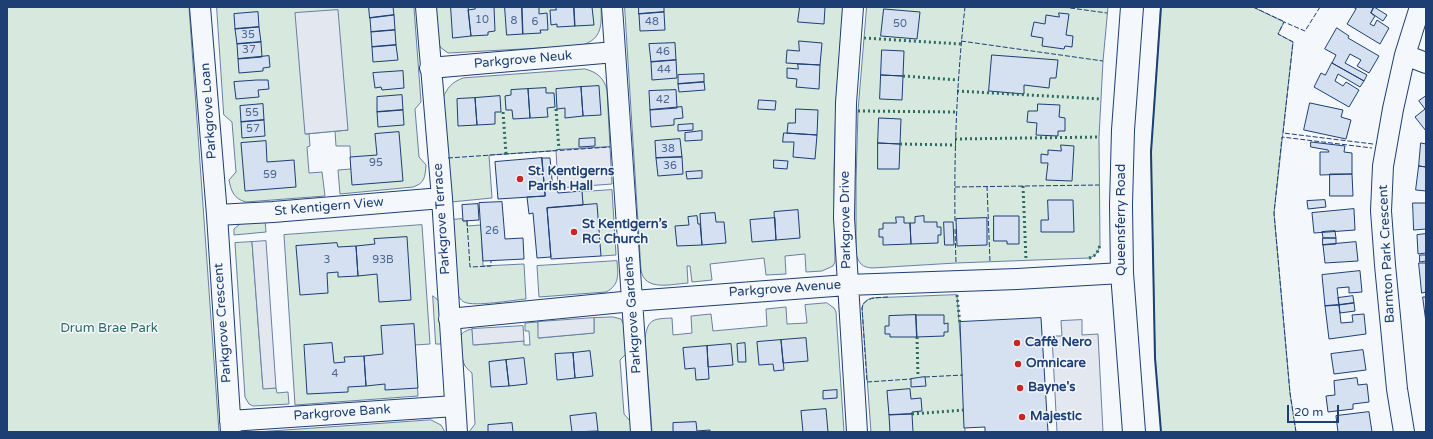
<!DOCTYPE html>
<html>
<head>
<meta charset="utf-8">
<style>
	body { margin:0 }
	#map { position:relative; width:1433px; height:439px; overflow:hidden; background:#f4f7fb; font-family:"Varela Round",sans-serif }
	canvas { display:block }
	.frame { position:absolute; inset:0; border:8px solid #1d3f73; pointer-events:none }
	.scale { position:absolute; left:1287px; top:405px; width:52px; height:18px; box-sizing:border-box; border:2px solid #1d3f73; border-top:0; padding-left:5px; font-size:12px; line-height:14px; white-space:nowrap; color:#1d3f73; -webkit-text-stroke:3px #f4f7fb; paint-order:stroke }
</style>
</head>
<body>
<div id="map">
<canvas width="1433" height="439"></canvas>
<div class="frame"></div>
<div class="scale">20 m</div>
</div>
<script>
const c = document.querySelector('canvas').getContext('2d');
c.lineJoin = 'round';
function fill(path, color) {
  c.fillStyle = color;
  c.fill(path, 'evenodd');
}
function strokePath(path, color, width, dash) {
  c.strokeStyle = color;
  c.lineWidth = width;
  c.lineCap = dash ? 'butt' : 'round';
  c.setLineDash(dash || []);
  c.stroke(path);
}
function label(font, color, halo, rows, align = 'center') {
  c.font = font + ' "Varela Round",sans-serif';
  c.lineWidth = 3;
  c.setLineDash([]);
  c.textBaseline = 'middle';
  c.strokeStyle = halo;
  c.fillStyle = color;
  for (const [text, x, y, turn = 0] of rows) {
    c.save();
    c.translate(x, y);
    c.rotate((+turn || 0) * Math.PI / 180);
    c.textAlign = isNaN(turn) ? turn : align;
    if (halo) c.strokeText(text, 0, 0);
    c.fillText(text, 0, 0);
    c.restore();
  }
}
const green = new Path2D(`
	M7,7h182l30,425h-212z
	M217,7h195l2,1 7,94 -6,7 4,48 7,8c-1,12 -1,18 -13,22l-73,7 -2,-24 13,-1 -1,-23h-14l-1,-15 13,-1 -42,4 3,-1 1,13 -3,1 2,26 13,-1 3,24 -79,6c-12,-3 -15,-11 -17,-22l7,-8 -4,-50 -8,-7z
	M436,7h165c1,21 0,34 -23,39l-130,7 -8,-6 -2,-7z
	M625,7h218l-7,94 -2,71 1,90 -2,4 -11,5 -16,1 -1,-18 -20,2 1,18 -20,1 -2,-17 -54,6 2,16 -20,2 -2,-16h-3l1,17c-16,1 -44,9 -47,-13z
	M867,7h241l-5,54 -4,76 1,108c-2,7 -4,11 -11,13l-133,5 -84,5c-10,-1 -13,-4 -16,-14v-71l2,-72z
	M1161,7h92l31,15 -6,12 15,8 -19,171 16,180 6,39h-135l-6,-75 -4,-205z
	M585,69c12,3 19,9 22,21l3,57 -121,8 3,43 -41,4 -8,-104c4,-10 9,-16 20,-20z
	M612,190l4,65 -15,1 -18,-51 -1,-13z
	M462,219l1,2h4v5l14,-1 2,41 41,-2 2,35c-12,1 -52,8 -62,3 -4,-2 -6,-7 -8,-12l-5,-70z
	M265,220l1,12 -32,3v-6l6,-5z
	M422,225l8,119 -15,1 3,51 -123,9 -11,-170z
	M252,242l11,146h13l1,5 11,-1 1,12 -36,2 -4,-2 -4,-7 -10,-154z
	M617,261c1,13 3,24 -11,31l-67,5 -2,-31z
	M957,295l6,80 2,57h-94l-9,-124c1,-6 4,-8 10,-10z
	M433,296l6,5 3,43h-6z
	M827,303l7,5 2,4 8,120h-192l-7,-94c3,-20 9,-19 27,-20l1,17 19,-2 -1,-17 20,-2 2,17 54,-5 -1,-17 20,-2 1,17 20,-1 -2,-18z
	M613,317l8,2 4,8 1,27 -6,6 4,54 7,8 1,10h-163l6,-8 -3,-51c-3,-2 -5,-5 -7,-7 -3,-6 -7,-25 -4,-31 3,-4 7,-5 11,-6l2,16 50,-4v4h6l-1,-14h-4v-8l13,-1 1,16 55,-5v-15z
	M431,420l10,5 4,7h-188z`);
fill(green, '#d7e8df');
strokePath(green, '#687fa3', 1);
const parking = new Path2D(`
	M338,10l10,120 -43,4 -10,-121z
	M610,147l2,37 -54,4 -2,-38z
	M266,241l10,147 -13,1 -11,-147z
	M594,318v15l-56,5v-16z
	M1082,320v15l16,-1 5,98h-46l-5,-96h10l-1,-15z
	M523,326l1,15 -51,4 -1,-16z`);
fill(parking, '#e3e8f0');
strokePath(parking, '#687fa3', 1);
const building = new Path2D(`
	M369,7h24l1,8 -24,3z
	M451,7h17l3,29 -18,2z
	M475,7h19l1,24 -7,1v3l-17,1 -3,-26 7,-1z
	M505,7h17l1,27 -16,1z
	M522,7h17v7l8,-1 1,17h-8l1,3 -18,1z
	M556,7h18l1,19 -18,1v-3l-6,1 -1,-15h6z
	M574,7h18l2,18 -19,1z
	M639,7h25v5l-25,2z
	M800,7h25l-1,17 -26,-2z
	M1353,7h21l-3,6 4,3 -5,8 4,2 3,-6 12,8 -9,16 -33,-20 9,-15z
	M1374,7l13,8 -4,6 -12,-8z
	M884,9l36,3 -3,27 -36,-3z
	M258,12l1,15 -24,2 -1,-15z
	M664,12l1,18 -25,1 -1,-17z
	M1059,13l10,1 -3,21 7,1 -1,11 -7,-1 -1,3 -22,-3 1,-8 -12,-2 3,-14 11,2 1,-9 13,2z
	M394,15l1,15 -24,2 -1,-14z
	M259,27l2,15 -24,2 -2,-15z
	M1337,28l12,8 -1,2 31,18 -10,17 -12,-7 4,-6 -11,-6 -5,9 22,12 -3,6 -32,-18 4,-8 -11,-6z
	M395,30l1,15 -24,2 -1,-15z
	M799,41l23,2 -2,22 -34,-2 1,-13 12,1z
	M261,42l1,15 -24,2 -1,-15z
	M675,43l1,17 -25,2 -2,-18z
	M396,45l2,15 -25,2 -1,-15z
	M882,50l22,1 -1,25 -22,-1z
	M992,55l66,5 -2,18h-6l-1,10 -25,-3v9l-35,-3z
	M269,56l1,11 -7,1v3l-24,2 -1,-14z
	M676,60l1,18 -25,2 -1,-18z
	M1332,63l32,18 -4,6 -22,-13 -3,7 8,5 3,-4 13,8 -10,17 -35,-20 7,-14 4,2z
	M798,64l22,1 -1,24 -23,-2 1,-8 -10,-1v-10l11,1z
	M403,71l1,17 -22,2 -1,-3 -6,1 -2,-15z
	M704,74v8l-26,2v-9z
	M881,75l22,1 -1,24 -22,-1z
	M257,80h11l1,9 -11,1 1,7 -23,2 -2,-17z
	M704,82l1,8 -26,2 -1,-8z
	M599,86l2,29 -18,1 -2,-29z
	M581,87l2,29 -18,2v-10l-8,1 -1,-20z
	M546,88v5h8l1,14 -8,1 1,9 -18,1 -2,-29z
	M528,89l2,29 -17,1 -1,-9h-6l-1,-14 6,-1v-5z
	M676,90l1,18 -27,2 -1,-19z
	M402,95l1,15 -26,2v-15z
	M500,96l1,16h-6v12l-18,1 -2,-27z
	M1426,96v35l-11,-14 10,-8 -6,-8z
	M475,98l2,27 -19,1 -1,-27z
	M759,100l17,1 -1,9 -17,-1z
	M1310,103l33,7 -2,7 10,3 -5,19 -42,-9z
	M263,104l1,16 -23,2 -1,-16z
	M1038,104l22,1 -1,12 6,1v13h-7v5l-22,-1 1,-12 -10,-1 1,-11h9z
	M682,107l1,11 -9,1v6l-23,2 -1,-17z
	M796,109l22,1 -1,25 -30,-2 1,-10h7z
	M403,110l1,15 -26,2 -1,-15z
	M879,118l22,1 -1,25 -22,-1z
	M264,120l1,16 -23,2 -1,-16z
	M693,124v6l-15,1v-6z
	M702,131v9l-17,1v-8z
	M399,132l4,49 -51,4 -2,-28 27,-2 -2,-21z
	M784,133l33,2 -2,24 -22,-2 1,-15h-11z
	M595,138v8l-16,1v-8z
	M680,139l2,18 -26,1 -1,-17z
	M266,141l1,21 27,-2 2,27 -51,4 -4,-48z
	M1311,142l34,4 -1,6 8,1v21l-32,1v-23h9l-1,-2 -17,-3z
	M878,143l22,1 -1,25h-21z
	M1421,143l5,1v23l-7,-1z
	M1061,145l13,1 -2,35 -26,-1 2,-17h-7v-9l7,1v-5l13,1z
	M682,157l1,17 -25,2 -2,-18z
	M542,158l3,38 -47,3 -3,-37z
	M542,158h8l3,32 4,-1 1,4 24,-2 1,14 -36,3 4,49 -14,1 -4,-45 -4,1 -2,-17 18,-1z
	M774,160l14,1 -1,8 -13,-1z
	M1419,166l7,1v24l-10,-1z
	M702,171v7l-15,1 -1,-7z
	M1330,174h22l1,22h-23z
	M1048,200h25l1,32h-33v-12h7z
	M1325,200l1,7 -18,2 -1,-8z
	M502,202l3,37 18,-1 1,21 -41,2 -4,-58z
	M1413,203h13v26l-12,1z
	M478,204l1,16 -16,1 -1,-16z
	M597,204l4,52 -50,3 -4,-51z
	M1354,209l1,21 -41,3 -2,-20z
	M798,210l2,28 -24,2 -2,-28z
	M715,213l1,9h8l2,21 -24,2 -2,-31z
	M697,216l1,8h2l2,21 -25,1 -2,-20 14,-1 -1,-8z
	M924,216v6h13v5h4v8h-3v8l-27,1 -1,-21h5v-6z
	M994,216h25v28h-12v-3h-13z
	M896,217h8v6h6l1,21 -28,1v-8h-4v-8h4v-6h13z
	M775,218l1,22 -24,2 -2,-22z
	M987,218v27l-30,1 -1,-27z
	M944,222h9l1,23h-9z
	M1335,231l1,7h-13l-1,-6z
	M1426,234v19l-8,1 -1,-19z
	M407,237l4,63 -32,2 -2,-28 -19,2 -2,-30 19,-2 -1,-5z
	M1323,238h13v6l-13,1z
	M1356,242l2,19 -33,2 -2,-18z
	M337,243l1,4 18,-1 2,30 -20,1v-5l-11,1 1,20 -28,2 -4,-49z
	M1420,255h6v6l-6,1z
	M1419,263h7v29l-4,1z
	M1360,271l2,21 -13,1v-6l-12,1 2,17 -14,1 -3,-31z
	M1353,296l1,7 -15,2 -1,-7z
	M1423,297h3v25z
	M1354,303l1,8 -15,2 -1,-8z
	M1339,305l2,18 12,-1 -1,-7 12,-1 2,20 -37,5 -4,-33z
	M916,315h28v9l4,-1v9h-4v4l-27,1z
	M916,315l1,22h-27v-3h-5v-8h4v-10z
	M1041,318l7,114h-63v-5l-21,1 -4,-106z
	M414,324l4,64 -33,2v-6l-19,2 -2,-30 19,-2 -2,-28z
	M806,338l2,23 -25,2 -2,-23z
	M781,340l3,30 -10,1 -1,-7 -14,1 -2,-23z
	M332,343l2,20 11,-1 -1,-5 20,-1 2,30 -18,1v5l-41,2 -3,-49z
	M745,343l1,19h-8l-1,-18z
	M731,344l2,21 -25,2 -1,-21z
	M707,346l2,33 -13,1 -1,-12 -10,1 -2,-21z
	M1363,350l3,20 -32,4 -3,-20z
	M590,351l3,25 -18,2 -2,-25z
	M573,353l2,25 -18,2 -2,-26z
	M524,358l3,26 -18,2 -3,-26z
	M506,360l3,26 -18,1 -2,-25z
	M925,377l1,9 -15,1v-8z
	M1357,378l1,7 9,-1 2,18 -16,2v5l-25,3 -2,-16 9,-1 -1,-14z
	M910,389l1,10 10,-1 1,13 -10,1v2l-23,1 -2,-24z
	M837,390v8l-14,1v-8z
	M826,409l2,23h-25l-2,-21z
	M1369,412l3,20h-34l-2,-16z
	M596,413l2,18 -26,1 -2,-16z
	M912,414l1,18h-23l-1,-17z
	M696,422l1,9 13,-1v2h-37v-9z
	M512,423l1,9h-25v-7z`);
fill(building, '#d5e0f0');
strokePath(building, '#1d3f73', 1);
const minor = new Path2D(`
	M200,7l17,208 14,217
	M426,7l16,191 15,234
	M612,7l29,425
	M853,7l-7,96 -2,115 13,214
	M1405,55l21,8
	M430,68l185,-16
	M217,215l56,-3 169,-14
	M449,319l184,-18 214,-16 170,-6 105,-6
	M230,421l225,-15
	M1404,432l-7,-43 -12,-124 -4,-54 2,-45 10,-57 12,-54 15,-48`);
const major = new Path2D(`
	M1132,7l-9,123 -2,75 1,68 12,159`);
strokePath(minor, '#1d3f73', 22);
strokePath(major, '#1d3f73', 24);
strokePath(minor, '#f4f7fb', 20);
strokePath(major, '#f4f7fb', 22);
strokePath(new Path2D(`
	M864,38l97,6
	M903,76l55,4
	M957,91l144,8
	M556,109l3,41
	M858,111l98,1
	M503,112l3,42
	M955,139l144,-2
	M900,144l56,1
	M1023,186l3,74
	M1089,258c7,-2 9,-6 11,-13
	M957,295l3,29
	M917,337l1,41
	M912,414l52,-4`), '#2c6c60', 3, [2, 3]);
strokePath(new Path2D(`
	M1063,7l44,6
	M1253,7l32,15
	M1320,7l-15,24 -21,-9 -6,12 15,8 -10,91 90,11
	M961,41l142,20
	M448,158l162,-11
	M987,186l3,76
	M955,187l144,-2
	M467,221l3,46 21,-1v-5
	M955,221c-1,-72 2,-143 10,-214
	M955,229l1,34
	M888,297c-10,1 -23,-1 -26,11l5,74 44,-3
	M925,377l38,-2
	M1296,432l-6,-39 -16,-180 8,-76 90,11`), '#1d3f73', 1, [5, 2]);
strokePath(new Path2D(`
	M1161,432l-6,-74 -4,-206 10,-145`), '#1d3f73', 2);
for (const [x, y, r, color] of [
	[520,179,4,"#c62828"],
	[574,232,4,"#c62828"],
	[1017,343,4,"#c62828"],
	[1018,364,4,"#c62828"],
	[1020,388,4,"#c62828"],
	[1022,417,4,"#c62828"]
]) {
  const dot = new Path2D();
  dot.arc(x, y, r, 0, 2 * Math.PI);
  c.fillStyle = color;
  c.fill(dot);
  strokePath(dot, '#f4f7fb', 1.5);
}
label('11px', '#4b6792', null, [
	["10",482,20],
	["8",514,21],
	["6",535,22],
	["48",652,22],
	["50",900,24],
	["35",248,35],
	["37",249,50],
	["46",663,52],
	["44",664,70],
	["42",663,100],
	["55",252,113],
	["57",253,129],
	["38",668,149],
	["95",376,163],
	["36",670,166],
	["59",270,175],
	["26",492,231],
	["3",327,260],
	["93B",383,260],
	["4",335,374]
]);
label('13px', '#1d3f73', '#f4f7fb', [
	["Parkgrove Neuk",523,60,-5],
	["Parkgrove Loan",209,111,-94],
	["St Kentigern View",329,207,-5],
	["Parkgrove Terrace",442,219,-94],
	["Parkgrove Drive",846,220,-91],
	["Queensferry Road",1122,220,-90],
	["Barnton Park Crescent",1387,254,-93],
	["Parkgrove Avenue",785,289,-4],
	["Parkgrove Gardens",633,315,-94],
	["Parkgrove Crescent",223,323,-94],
	["Parkgrove Bank",342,413,-4]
]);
label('bold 13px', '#1d3f73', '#f4f7fb', [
	["St. Kentigerns",528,172],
	["Parish Hall",528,187],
	["St Kentigern’s",582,225],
	["RC Church",582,240],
	["Caffè Nero",1025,343],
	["Omnicare",1026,364],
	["Bayne's",1028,388],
	["Majestic",1030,417]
], 'left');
label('13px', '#2c6c60', '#f4f7fb', [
	["Drum Brae Park",109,329]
]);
</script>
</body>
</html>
